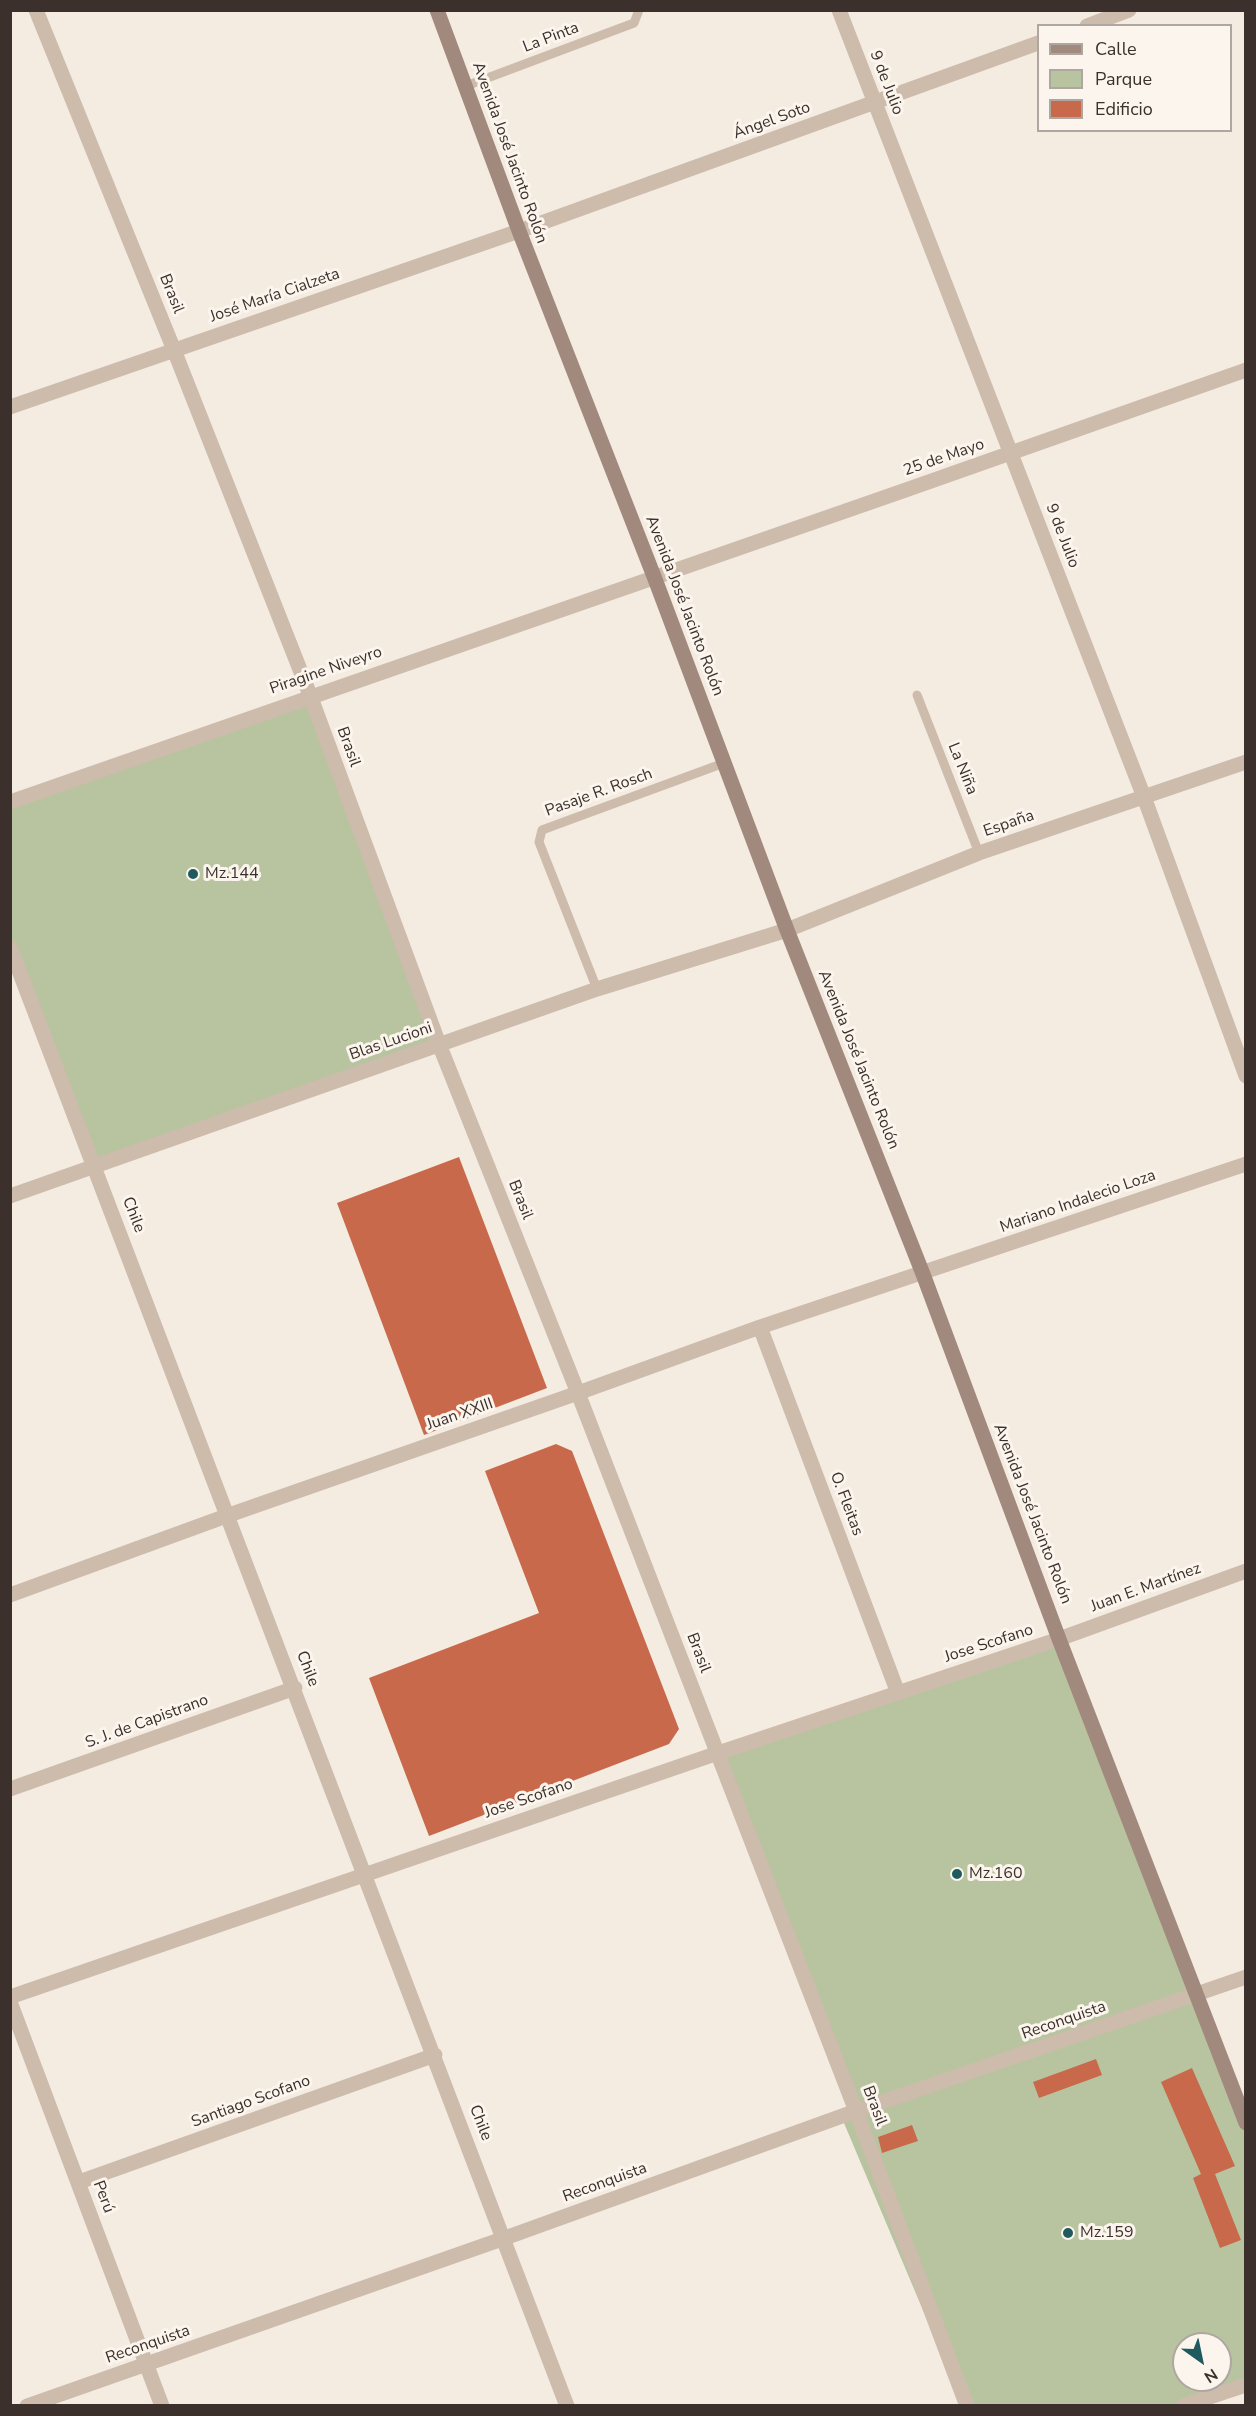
<!DOCTYPE html>
<html>
<head>
<meta charset="utf-8">
<style>
	body { margin:0 }
	#map { position:relative; width:1256px; height:2416px; overflow:hidden; background:#f4ebe1; font-family:"Nunito Sans",sans-serif }
	canvas { display:block }
	.frame { position:absolute; inset:0; border:12px solid #3b302b; pointer-events:none }
	.legend { position:absolute; left:1037px; top:24px; width:195px; height:108px; box-sizing:border-box; background:#fbf5ee; border:2px solid #aea6a0; margin:0; padding:8px 10px; list-style:none; font-size:18px; color:#3b302b }
	.legend li { display:flex; align-items:center; gap:12px; height:30px }
	.legend b { width:30px; border:2px solid #aea6a0 }
	.north { position:absolute; left:1172px; top:2332px; width:60px; height:60px; box-sizing:border-box; background:#fbf5ee; border:2px solid #aea6a0; border-radius:50%; rotate:147deg; font-size:16px; font-weight:700; line-height:24px; text-align:center; color:#3b302b }
	.north::after { content:''; display:block; margin:auto; width:21px; height:27px; background:#1f5a5e; clip-path:polygon(50% 0,100% 100%,50% 72%,0 100%) }
</style>
</head>
<body>
<div id="map">
<canvas width="1256" height="2416"></canvas>
<div class="frame"></div>
<ul class="legend">
<li><b style="height:8px;background:#a18a7d"></b>Calle</li>
<li><b style="height:16px;background:#b8c4a0"></b>Parque</li>
<li><b style="height:16px;background:#c8694b"></b>Edificio</li>
</ul>
<div class="north">N</div>
</div>
<script>
const c = document.querySelector('canvas').getContext('2d');
c.lineJoin = 'round';
function fill(path, color) {
  c.fillStyle = color;
  c.fill(path, 'evenodd');
}
function strokePath(path, color, width, dash) {
  c.strokeStyle = color;
  c.lineWidth = width;
  c.lineCap = dash ? 'butt' : 'round';
  c.setLineDash(dash || []);
  c.stroke(path);
}
function label(font, color, halo, rows, align = 'center') {
  c.font = font + ' "Nunito Sans",sans-serif';
  c.lineWidth = 6;
  c.setLineDash([]);
  c.textBaseline = 'middle';
  c.strokeStyle = halo;
  c.fillStyle = color;
  for (const [text, x, y, turn = 0] of rows) {
    c.save();
    c.translate(x, y);
    c.rotate((+turn || 0) * Math.PI / 180);
    c.textAlign = isNaN(turn) ? turn : align;
    if (halo) c.strokeText(text, 0, 0);
    c.fillText(text, 0, 0);
    c.restore();
  }
}
fill(new Path2D(`
	M310,695l129,349 -345,121 -83,-218v-145z
	M1059,1639l186,484v262l-62,20h-220l-122,-289 15,-5 -138,-358zM1184,2344h36v36h-36z`), '#b8c4a0');
fill(new Path2D(`
	M459,1157l88,231 -123,47 -87,-232z
	M556,1444l16,7 107,278 -10,15 -240,92 -60,-158 170,-65 -54,-142z
	M1096,2059l6,16 -63,23 -6,-16z
	M1192,2068l43,98 -20,8 26,66 -21,8 -27,-70 8,-4 -40,-92z
	M912,2125l6,16 -36,12 -4,-16z`), '#c8694b');
strokePath(new Path2D(`
	M466,86l168,-63 5,-13
	M917,695l62,158
	M597,989l-58,-147 3,-12 182,-67`), '#cdbbac', 9);
strokePath(new Path2D(`
	M36,10l138,340 136,345 129,349 139,349 278,718 111,295
	M839,10l305,787 102,279
	M1087,26l42,-16
	M10,407l509,-176 519,-188
	M10,802c411,-146 825,-285 1236,-432
	M10,947l557,1459
	M10,1196l587,-207 190,-59 192,-77 267,-91
	M760,1327l138,366
	M10,1595l219,-80 349,-122 182,-66 486,-163
	M10,1789l285,-101
	M10,1997l708,-244 341,-114 187,-68
	M10,2002l152,404
	M79,2182l356,-127
	M27,2406l478,-168 351,-127 390,-134
	M1183,2406l63,-21`), '#cdbbac', 15);
strokePath(new Path2D(`
	M437,10l82,221 136,348 132,351 136,344 136,365 187,484`), '#a18a7d', 15);
for (const [x, y, r, color] of [
	[193,874,6,"#1f5a5e"],
	[957,1874,6,"#1f5a5e"],
	[1068,2233,6,"#1f5a5e"]
]) {
  const dot = new Path2D();
  dot.arc(x, y, r, 0, 2 * Math.PI);
  c.fillStyle = color;
  c.fill(dot);
  strokePath(dot, '#fbf5ee', 2);
}
label('16px', '#3b302b', '#fbf5ee', [
	["La Pinta",551,38,-21],
	["9 de Julio",886,83,69],
	["Ángel Soto",772,121,-20],
	["Avenida José Jacinto Rolón",509,153,70],
	["Brasil",171,294,68],
	["José María Cialzeta",275,296,-19],
	["25 de Mayo",944,458,-19],
	["9 de Julio",1062,536,69],
	["Avenida José Jacinto Rolón",684,606,69],
	["Piragine Niveyro",326,671,-19],
	["Brasil",348,747,70],
	["La Niña",962,769,68],
	["Pasaje R. Rosch",599,793,-20],
	["España",1009,824,-19],
	["Blas Lucioni",391,1042,-19],
	["Avenida José Jacinto Rolón",858,1060,68],
	["Brasil",520,1200,68],
	["Mariano Indalecio Loza",1078,1202,-19],
	["Chile",133,1215,69],
	["Juan XXIII",460,1415,-19],
	["O. Fleitas",846,1504,69],
	["Avenida José Jacinto Rolón",1032,1514,69],
	["Juan E. Martínez",1146,1588,-20],
	["Jose Scofano",989,1644,-18],
	["Brasil",698,1653,69],
	["Chile",307,1669,69],
	["S. J. de Capistrano",147,1722,-20],
	["Jose Scofano",529,1799,-19],
	["Reconquista",1064,2021,-19],
	["Santiago Scofano",251,2102,-20],
	["Brasil",874,2106,69],
	["Chile",480,2123,69],
	["Reconquista",605,2183,-20],
	["Perú",103,2197,69],
	["Reconquista",148,2345,-19]
]);
label('16px', '#3b302b', '#fbf5ee', [
	["Mz.144",205,874],
	["Mz.160",969,1874],
	["Mz.159",1080,2233]
], 'left');
</script>
</body>
</html>
